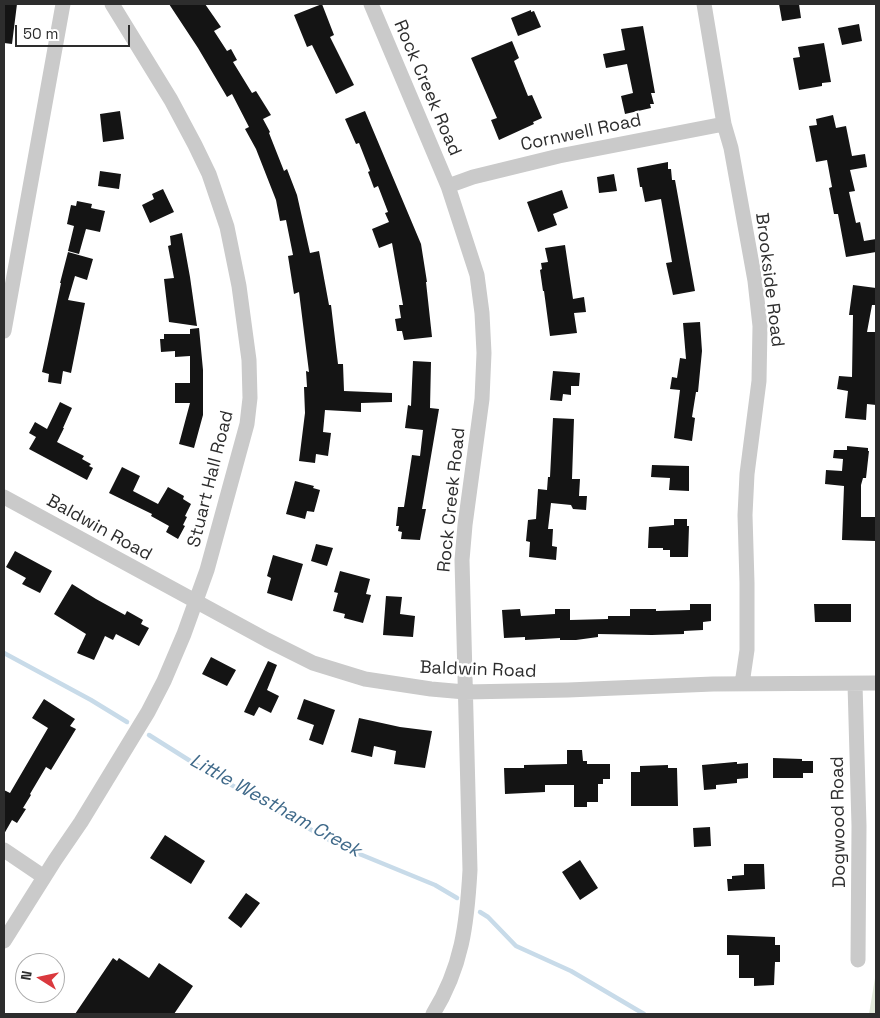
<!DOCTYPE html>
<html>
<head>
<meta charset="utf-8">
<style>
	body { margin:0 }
	#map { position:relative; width:880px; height:1018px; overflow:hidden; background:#fff; font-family:"Space Grotesk",sans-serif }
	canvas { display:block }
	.frame { position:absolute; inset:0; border:5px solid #2d2d2d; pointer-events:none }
	.north { position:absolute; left:15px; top:953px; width:50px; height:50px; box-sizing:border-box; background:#fff; border:1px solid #ababab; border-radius:50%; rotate:280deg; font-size:14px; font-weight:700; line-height:20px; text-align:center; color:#2d2d2d }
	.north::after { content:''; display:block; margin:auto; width:18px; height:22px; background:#da393e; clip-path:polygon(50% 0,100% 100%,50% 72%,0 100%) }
	.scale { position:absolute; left:15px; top:25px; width:115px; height:22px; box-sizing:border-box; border:2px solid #2d2d2d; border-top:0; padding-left:6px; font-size:15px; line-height:18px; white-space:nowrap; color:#2d2d2d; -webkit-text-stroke:4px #fff; paint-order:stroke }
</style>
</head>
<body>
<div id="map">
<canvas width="880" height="1018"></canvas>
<div class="frame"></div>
<div class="north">N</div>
<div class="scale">50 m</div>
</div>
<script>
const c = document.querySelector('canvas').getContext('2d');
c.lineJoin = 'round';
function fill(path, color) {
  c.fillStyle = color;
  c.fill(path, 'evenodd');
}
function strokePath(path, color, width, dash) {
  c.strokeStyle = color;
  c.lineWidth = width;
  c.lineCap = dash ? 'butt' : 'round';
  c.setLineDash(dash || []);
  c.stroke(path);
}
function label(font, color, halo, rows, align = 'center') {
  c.font = font + ' "Space Grotesk",sans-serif';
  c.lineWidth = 5;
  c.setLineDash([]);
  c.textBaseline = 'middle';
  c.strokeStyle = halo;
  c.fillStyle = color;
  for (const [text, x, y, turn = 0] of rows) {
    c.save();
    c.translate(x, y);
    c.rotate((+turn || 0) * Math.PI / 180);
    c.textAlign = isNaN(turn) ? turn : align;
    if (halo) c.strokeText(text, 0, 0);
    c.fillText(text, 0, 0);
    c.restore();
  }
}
fill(new Path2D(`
	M876,972v42h-7z`), '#e2eadb');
strokePath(new Path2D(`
	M4,653l87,47 36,22
	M149,735l54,34 137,77 95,39 22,13
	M480,912l8,5 28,29 55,25 73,43`), '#c8dbe9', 4.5);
fill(new Path2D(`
	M4,4h13l-5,40 -8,-1z
	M169,4h36l16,23 -7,4 13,20 4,-2 6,11 -4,2 19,31 4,-2 15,24 -8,4 7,13 -1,1 15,38 3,-2 10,26 13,58 9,-2 10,54h2l7,59h5l1,27 48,2v9l-31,1v9l-36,-2 -2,22 8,1 -3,23 -12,-2 -1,9 -16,-2 6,-48 -1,-26h3l-1,-16 3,1 -10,-80 -5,2 -6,-38 5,-1 -7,-35 -6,1 -4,-21 -20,-51 -11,-20 4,-2 -17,-33 -5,3 -29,-49z
	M322,4l12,31 -4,2 24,48 -18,9 -24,-49 -5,2 -13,-32z
	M779,4h20l2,14 -19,3z
	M531,10v2l3,-1 7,16 -23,9 -7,-18z
	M859,24l3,17 -20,4 -4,-17z
	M643,26l12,67h-4l3,11h-4l1,4 -26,6 -4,-18 12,-3 -6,-29 -21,4 -3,-14 22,-4 -4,-21z
	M512,41l7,17 -5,3 14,35 4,-1 10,23 -9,4 1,2 -35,16 -8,-20 6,-2 -26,-60z
	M824,43l7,39 -9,1v3l-23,4 -6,-32 7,-1 -2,-10z
	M120,111l4,28 -21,3 -3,-28z
	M365,111l56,133 6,38h-1l6,55 -28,3 -2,-9h-5l-2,-12 6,-1 -2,-13h4l-11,-62 -13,5 -7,-19 17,-7 -4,-9 3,-1 -10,-26 -4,2 -6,-16 2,-1 -11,-28 -3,1 -11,-25z
	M833,115l3,13 10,-2 6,30 13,-2 2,13 -17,3 5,21 -6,1 7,31 4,-1 4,19 12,-2v13l-30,5 -8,-43h-4l-5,-26 3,-1 -5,-27 -11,2 -7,-36 8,-1 -1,-6z
	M668,162v7h3l1,11h3l20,111 -22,4 -7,-32 6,-1 -11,-63 -16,3 -3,-15h-2l-3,-19z
	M100,171l21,3 -2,15 -21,-3z
	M614,174l3,17 -18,2 -2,-16z
	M163,189l11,23 -24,11 -8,-18 12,-6 -2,-5z
	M562,190l6,18 -15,6 4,11 -19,7 -11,-30z
	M77,201l15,3 -1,4 14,3 -5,21 -14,-3 -7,25 -11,-3 6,-25 -7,-2 4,-19 5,1z
	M182,233l8,44 7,49 -28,-4 -5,-43 10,-1 -6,-32 3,-1 -1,-9z
	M565,245l8,54 11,-2 2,15 -12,1 3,20 -27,3 -6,-45h-1l-3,-21 2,-1 -1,-6 7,-1 -3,-14z
	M68,252l25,7 -6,21 -12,-4 -7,24 17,3 -14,70 -8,-2 -2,13 -13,-2 1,-8 -7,-2 19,-89h-1z
	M853,285l23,3v17h-4l-5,27h9v73l-9,-1 -1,16 -21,-2 3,-27 -11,-2 2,-13 13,1 1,-62h-4z
	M700,322l2,29 -4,41h-2l-4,25 3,1 -3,23 -18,-3 6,-48 -10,-1 2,-12 5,1 3,-20 6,1 -3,-36z
	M199,328l4,42v45l-9,33 -15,-4 11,-41h-15v-20h15v-27l-15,1v-6l-14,1 -1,-13h4v-5h26v-5z
	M413,361l18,1 -1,46 9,1 -17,100h4l-6,31 -19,-1 1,-7 -4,-1 1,-5h-3l2,-19h6l8,-52 8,1 3,-26 -18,-2 3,-23 3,1z
	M553,371l27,2 -1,13h-8v9l-8,-1 -1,7 -12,-1z
	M60,402l12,6 -9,20h1l-7,14 27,14 -2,3 9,5 -2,2 4,2 -6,12 -58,-31 7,-12 -7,-4 6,-11 12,7z
	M553,418l21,1 -2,60h8l-1,17h8l-1,14 -13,-1 -2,-4 -20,-2 -3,26h5l-1,17 5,1 -1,13 -27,-3 1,-15 -4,-1 2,-21 8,-1 2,-30 9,1 1,-13h2z
	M847,446l21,2v3h1l-3,27h-3l-2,7v32h15v24l-34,-1 2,-54 -19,-2 1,-14 16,1 1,-12 -10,-1 1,-8h13z
	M652,465l37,1v25l-20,-1 1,-12 -19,-1z
	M122,467l18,9 -7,15 25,13 10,-17 16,9 -1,3 8,5 -6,12 2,1 -4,8 2,1 -7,13 -12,-7 3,-6 -18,-10 1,-2 -43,-21z
	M295,481l19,5 -1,2 7,2 -6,22 -7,-1 -2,8 -19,-5z
	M674,519h13v7h2l-1,31h-18v-7h-7v-2h-15l1,-21 25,-2z
	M316,544l17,4 -6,18 -16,-5z
	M15,551l37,20 -12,22 -18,-9 4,-6 -20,-11z
	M273,555l30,9 -11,37 -25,-8 4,-15 -4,-2z
	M340,571l30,8 -4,15 5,1 -8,28 -19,-5 1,-4 -12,-3 5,-18 -4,-1z
	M72,584l24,15 29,16 2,-4 16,9 -2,4 8,4 -10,18 -23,-12 -3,6 -8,-4 -11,24 -17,-7 9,-19 -32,-20z
	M386,596l16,1 -2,17 15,2 -2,21 -30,-2z
	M690,604h21v17l-8,1v8l-19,1v3l-32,1 -54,-1v3l-22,3h-16v-2l-35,2v-3l-21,1 -2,-28 18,-1 1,7 34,-2v-5h15v11l38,-1v-3h22v-7h26v2l34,-1z
	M814,604h37v18h-36z
	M211,657l25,13 -9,16 -25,-12z
	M268,661l9,4 -10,25 12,6 -8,17 -12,-6 -5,9 -10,-4z
	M44,699l31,20 -5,7 6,3 -25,41 -5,-3 -16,27 1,1 -8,13 3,1 -9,14 -5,-3 -8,14v-44l6,3 38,-65 -16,-10z
	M304,699l31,11 -12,35 -14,-5 5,-15 -17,-6z
	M359,718l41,9 32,4 -7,37 -31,-4 2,-13 -22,-5 -2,11 -21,-5z
	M567,750h15l1,11h4v3h23v15h-7v5h-5v18h-11v5h-13v-22h-29v7l-40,2 -1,-26h20v-3l43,-1z
	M773,758l29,1v2h11v12h-10v5h-30z
	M735,762h2v2l11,-1v15l-11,1v4l-21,2v4l-12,1 -2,-25z
	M668,765v3h9l1,38h-47v-34h9v-6z
	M710,827l1,19 -17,1 -1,-19z
	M165,835l40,26 -14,23 -41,-26z
	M580,860l18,28 -18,12 -18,-28z
	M744,864h20l1,25 -37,2 -1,-12h5v-3l12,-1z
	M246,893l14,10 -19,25 -13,-10z
	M727,935l48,2v8h5v17h-5l-1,23 -20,1v-8h-15v-23h-12z
	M113,958l4,3 2,-3 30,20 10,-15 34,23 -19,28h-99z`), '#141414');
strokePath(new Path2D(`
	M371,4l77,182 29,89 5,38 2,40 -2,46 -17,126 -3,35 8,310c-3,54 -8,97 -37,144
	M704,4l20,120 7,24 24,133 5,45 -1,55 -12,93 -2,41 2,68v67l-5,34
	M448,186l25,-9 86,-21 165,-32
	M4,331l59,-327
	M4,497l263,143 46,23 52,16 66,10 34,3 103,-2 145,-6 163,-1
	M855,684l4,142 -1,134
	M4,850l40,27
	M4,941l51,-81 26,-38 67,-110 16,-31 20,-47 23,-64 40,-146 3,-26 -1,-38 -10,-74 -12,-59 -18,-53 -14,-29 -24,-45 -59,-96`), '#cacaca', 15);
label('18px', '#2d2d2d', '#fff', [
	["Rock Creek Road",427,88,67],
	["Cornwell Road",581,133,-12],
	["Brookside Road",769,280,83],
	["Stuart Hall Road",211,479,-76],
	["Rock Creek Road",452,500,-84],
	["Baldwin Road",99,528,29],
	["Baldwin Road",478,670,2],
	["Dogwood Road",839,822,-91]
]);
label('italic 19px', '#406a8a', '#fff', [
	["Little Westham Creek",275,806,29]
]);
</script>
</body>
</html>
